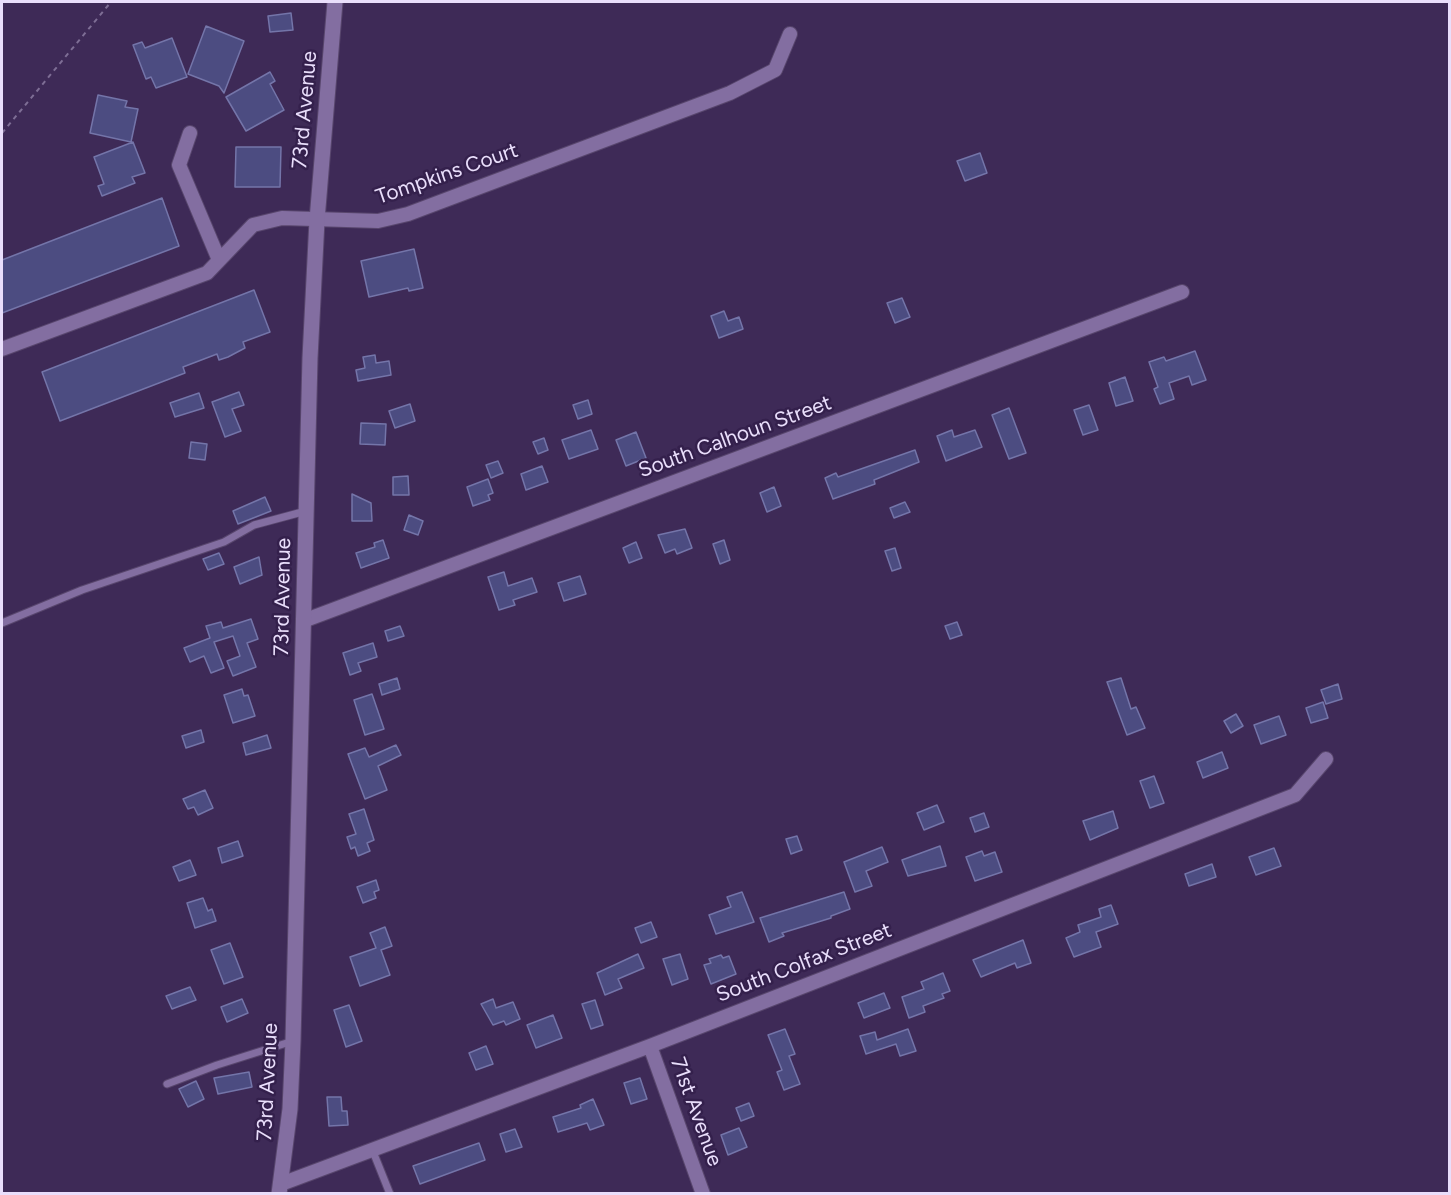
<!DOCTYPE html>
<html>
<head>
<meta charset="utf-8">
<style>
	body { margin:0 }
	#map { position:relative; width:1451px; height:1195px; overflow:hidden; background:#3e2a57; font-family:Figtree,sans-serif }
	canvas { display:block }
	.frame { position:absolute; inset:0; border:3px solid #e9defb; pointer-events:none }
</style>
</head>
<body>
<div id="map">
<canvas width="1451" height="1195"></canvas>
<div class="frame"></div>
</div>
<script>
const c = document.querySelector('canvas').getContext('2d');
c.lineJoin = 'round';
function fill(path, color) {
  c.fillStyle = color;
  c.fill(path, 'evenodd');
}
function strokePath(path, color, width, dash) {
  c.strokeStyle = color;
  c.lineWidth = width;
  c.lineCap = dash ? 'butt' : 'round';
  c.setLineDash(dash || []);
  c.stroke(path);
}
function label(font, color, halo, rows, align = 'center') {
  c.font = font + ' Figtree,sans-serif';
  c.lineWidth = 5;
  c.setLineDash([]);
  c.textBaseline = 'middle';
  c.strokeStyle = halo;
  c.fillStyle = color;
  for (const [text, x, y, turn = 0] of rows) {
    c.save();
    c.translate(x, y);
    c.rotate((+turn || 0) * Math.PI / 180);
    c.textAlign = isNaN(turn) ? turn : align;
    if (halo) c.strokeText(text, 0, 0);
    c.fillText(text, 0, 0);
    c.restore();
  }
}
const building = new Path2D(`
	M291,13l2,17 -23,2 -2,-16z
	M206,26l38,15 -20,52 -5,-7 -31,-12z
	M172,38l15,39 -31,11 -5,-11 -5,2 -13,-34 9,-3 3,6z
	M270,72l5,9 -5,3 14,26 -38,21 -20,-34z
	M98,95l29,6 -2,6 13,2 -7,33 -41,-9z
	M133,142l12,31 -13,4 3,6 -33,13 -4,-10 6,-2 -10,-27z
	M236,147h45l-1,40h-45z
	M980,153l7,20 -22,8 -8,-20z
	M162,198l17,48 -177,67v-53z
	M414,249l9,39 -14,3 -1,-3 -39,9 -8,-36z
	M254,290l16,42 -27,10 2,6 -17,9 -9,3 -2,-6 -34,13 2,6 -125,48 -18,-49z
	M902,298l8,19 -15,6 -8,-20z
	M724,311l4,10 11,-4 4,12 -24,9 -8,-22z
	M1195,351l11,29 -14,5 -3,-9 -20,7 5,16 -14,5 -6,-15 4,-2 -9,-25 15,-5 2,4z
	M375,355l1,8 13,-2 2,14 -33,6 -2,-11 9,-2 -2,-11z
	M1125,377l8,24 -17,5 -7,-23z
	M239,392l5,13 -12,4 9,22 -16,6 -13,-35z
	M199,393l5,15 -29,9 -5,-14z
	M588,400l4,14 -14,5 -5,-14z
	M410,404l5,17 -20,7 -6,-17z
	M1089,405l9,25 -15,5 -9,-25z
	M1009,408l17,45 -17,6 -17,-44z
	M361,423l25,1 -1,21 -25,-1z
	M591,430l7,19 -29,10 -7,-19z
	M952,430l2,7 21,-7 7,17 -36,14 -9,-25z
	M636,432l10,26 -20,8 -10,-26z
	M544,438l4,12 -10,4 -5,-12z
	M191,442l16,2 -2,16 -16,-2z
	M915,450l4,12 -45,18 1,4 -42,15 -8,-21 11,-5 2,4z
	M498,461l5,12 -12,5 -5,-13z
	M542,466l6,16 -22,8 -5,-16z
	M408,476l1,19h-16v-18z
	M488,479l5,14 -5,2 2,5 -17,6 -6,-19z
	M774,487l7,19 -14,6 -7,-19z
	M352,494l19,9 1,18h-20z
	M265,497l6,14 -33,13 -5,-13z
	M905,502l5,10 -16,6 -4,-10z
	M409,515l14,6 -5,14 -14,-5z
	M685,529l7,19 -15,6 -2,-5 -10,4 -7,-18z
	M383,540l6,18 -28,10 -5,-15 19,-6 -1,-4z
	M724,540l6,20 -10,4 -7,-20z
	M636,542l6,16 -13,5 -6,-15z
	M895,548l6,20 -9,3 -7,-20z
	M219,553l5,11 -16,6 -5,-11z
	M259,557l3,18 -22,9 -6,-17z
	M504,572l4,14 24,-8 5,14 -24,8 2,5 -16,5 -11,-33z
	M580,576l6,18 -22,7 -6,-18z
	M251,619l7,20 -11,4 9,24 -23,9 -6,-15 13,-5 -7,-20 -19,6 10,26 -13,5 -7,-17 -14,6 -6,-14 26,-10 -4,-12 15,-4 2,6z
	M957,622l5,13 -12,4 -5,-13z
	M400,626l4,10 -16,5 -3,-10z
	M373,643l4,14 -19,6 3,8 -11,4 -7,-22z
	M397,678l3,11 -18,6 -3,-11z
	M1121,678l10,31 5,-2 9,21 -18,7 -20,-53z
	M1338,684l4,15 -16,5 -5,-14z
	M242,689l2,7 4,-1 7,21 -22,7 -9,-28z
	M372,694l12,35 -19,6 -11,-35z
	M1323,702l5,16 -17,5 -5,-15z
	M1236,714l7,12 -12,7 -7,-12z
	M1279,716l7,19 -25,9 -7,-19z
	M201,730l3,12 -18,6 -4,-12z
	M267,735l4,13 -25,7 -3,-12z
	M396,745l5,10 -23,11 9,24 -22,9 -17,-45 17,-6 4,9z
	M1222,752l6,16 -25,10 -6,-16z
	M1154,776l10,27 -14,5 -10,-27z
	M205,790l8,18 -15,7 -4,-8 -6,2 -5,-10z
	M937,805l7,17 -20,8 -7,-17z
	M364,809l10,31 -7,3 3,8 -12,5 -3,-9 -4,2 -4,-12 9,-3 -7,-20z
	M1113,811l5,17 -28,12 -7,-19z
	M984,813l5,14 -14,5 -5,-14z
	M797,836l5,14 -11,4 -5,-15z
	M238,841l5,15 -21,7 -4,-15z
	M940,846l6,20 -38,10 -6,-16z
	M882,847l6,15 -22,9 6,15 -17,6 -11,-30z
	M1274,848l7,18 -25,9 -7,-18z
	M982,851l2,5 11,-4 7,20 -27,9 -9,-24z
	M190,860l6,15 -17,6 -6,-14z
	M1212,864l4,13 -27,9 -4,-12z
	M376,880l3,10 -5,2 2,6 -13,5 -6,-16z
	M742,892l12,30 -38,12 -7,-19 22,-8 -4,-10z
	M844,892l6,17 -19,7v2l-49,15 2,3 -15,6 -9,-24z
	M203,898l5,13 4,-2 4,12 -21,7 -8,-25z
	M1111,905l7,19 -22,8 5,15 -27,10 -8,-19 14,-6 -2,-7 23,-8 -2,-8z
	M651,922l6,15 -16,6 -6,-15z
	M385,927l7,19 -11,4 9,25 -30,11 -10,-29 26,-9 -6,-15z
	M1023,940l8,23 -14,5 -2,-5 -34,14 -8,-17z
	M230,943l13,34 -19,7 -13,-34z
	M638,954l6,14 -26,11 4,9 -17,7 -8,-22z
	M680,954l8,25 -16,6 -9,-26z
	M721,955l2,3 6,-2 7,18 -25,10 -7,-19 7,-2 -2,-4z
	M943,973l7,18 -8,3 2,4 -21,8 2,6 -16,6 -7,-21 22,-8 -3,-7z
	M190,987l6,13 -24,9 -6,-13z
	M884,993l6,15 -26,10 -6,-15z
	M242,999l6,14 -21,9 -6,-15z
	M493,999l3,9 17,-6 7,17 -14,6 -2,-4 -11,4 -12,-21z
	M595,1000l8,25 -12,4 -9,-25z
	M349,1005l13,36 -16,6 -12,-37z
	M553,1015l9,23 -26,10 -9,-23z
	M785,1029l10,25 -6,2 11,28 -16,6 -7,-18 5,-2 -14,-35z
	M908,1029l8,22 -16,5 -4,-12 -30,10 -6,-18 15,-4 2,8z
	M486,1046l7,18 -17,6 -7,-17z
	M249,1072l3,15 -34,7 -4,-16z
	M640,1078l7,21 -16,5 -7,-21z
	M196,1081l8,18 -16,8 -9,-18z
	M327,1097h14l1,14h5l1,14 -19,1z
	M593,1099l11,26 -14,5 -3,-7 -29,9 -5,-15 28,-9 -1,-3z
	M749,1103l5,13 -13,5 -5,-13z
	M739,1128l8,19 -19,8 -7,-20z
	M515,1129l7,18 -16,5 -6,-18z
	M479,1143l6,17 -65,24 -7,-18z`);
fill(building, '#4c4c81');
strokePath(building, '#7475a9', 1.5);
const service = new Path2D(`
	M2,623l80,-33 142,-48 30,-17 52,-14
	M167,1084l50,-19 76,-24
	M372,1149l18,45`);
const minor = new Path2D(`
	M190,133l-11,32 40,95
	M2,349l205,-76 46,-48 29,-7 96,3 30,-7 322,-121 45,-23 15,-36
	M303,621l879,-329
	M650,1046l53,148
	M281,1184l369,-138 645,-251 31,-36`);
const tertiary = new Path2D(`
	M279,1194l11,-85 3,-68 17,-683 7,-138 18,-218`);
strokePath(service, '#58466d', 9);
strokePath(minor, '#58466d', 16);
strokePath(tertiary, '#58466d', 17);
strokePath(new Path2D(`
	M2,133l109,-131`), '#7e6e95', 2, [4.5, 4.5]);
strokePath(service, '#836ea1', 7);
strokePath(minor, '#836ea1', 14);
strokePath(tertiary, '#836ea1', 15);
label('21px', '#e9defb', '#34204c', [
	["73rd Avenue",305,110,-85],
	["Tompkins Court",447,174,-19],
	["South Calhoun Street",735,437,-20],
	["73rd Avenue",283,597,-89],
	["South Colfax Street",804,963,-21],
	["73rd Avenue",268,1082,-87],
	["71st Avenue",696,1112,70]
]);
</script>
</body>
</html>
